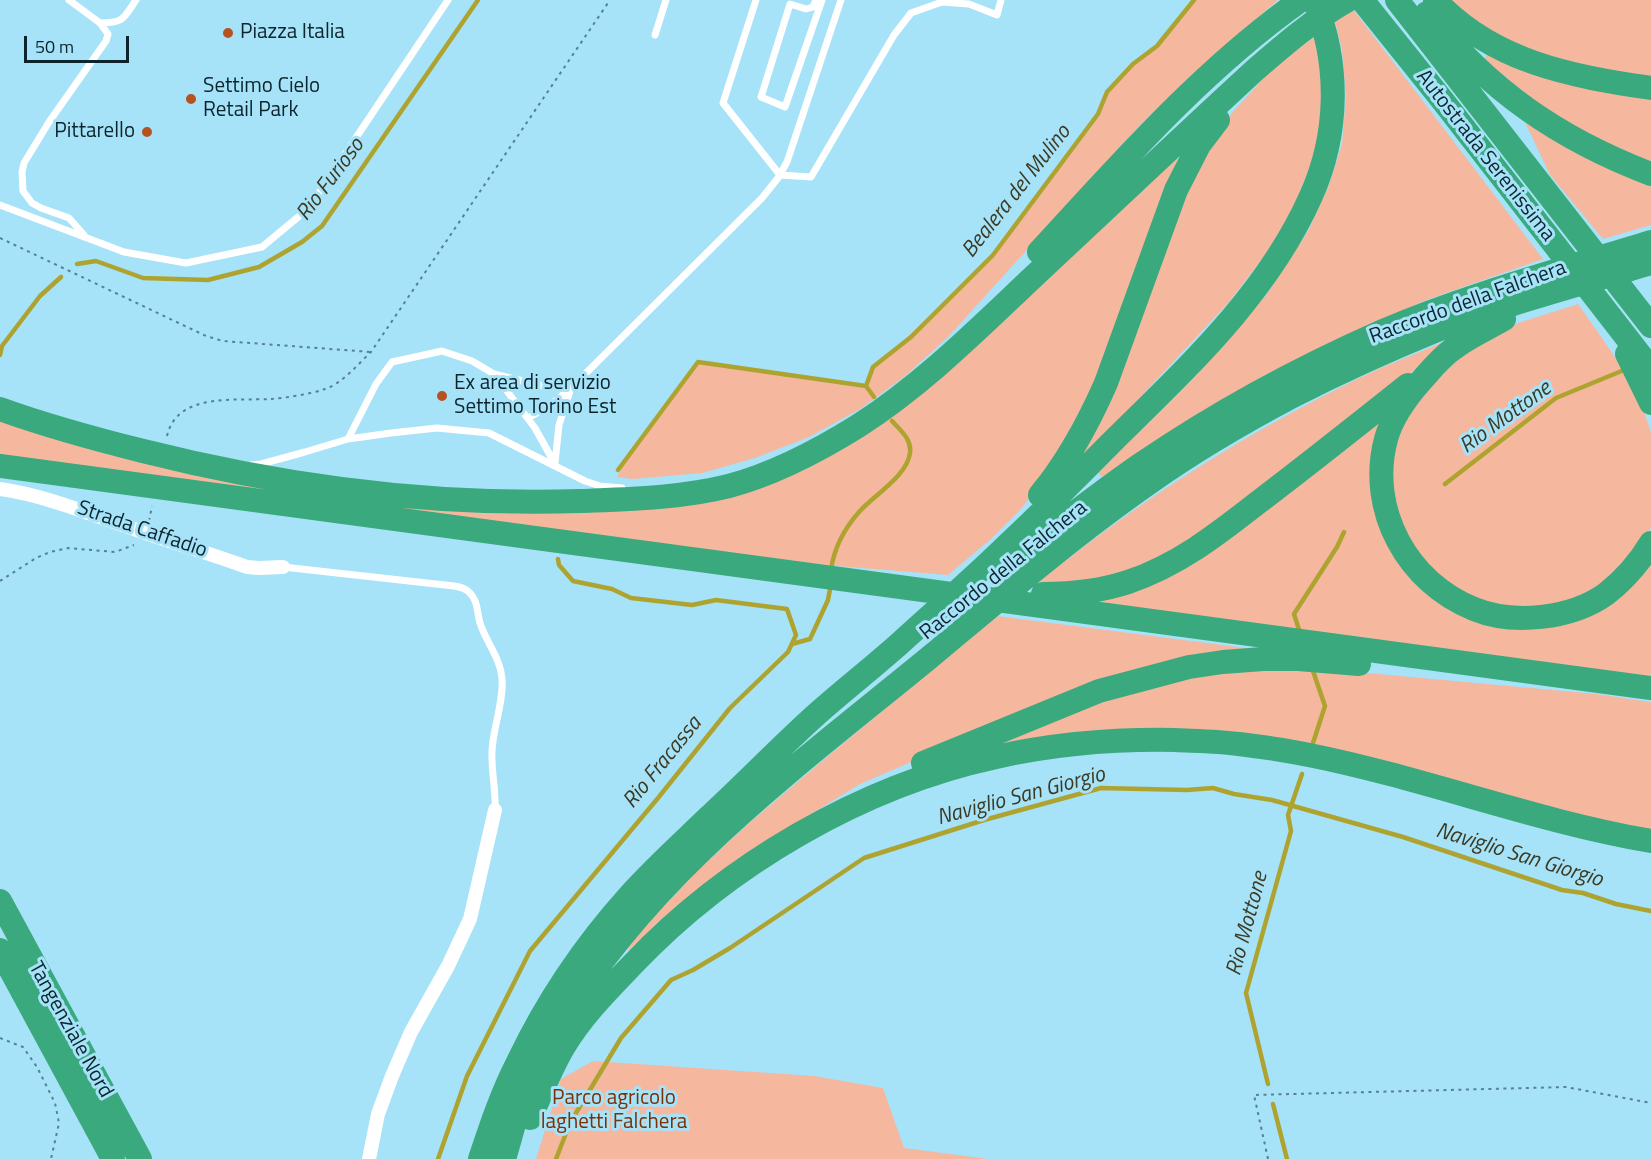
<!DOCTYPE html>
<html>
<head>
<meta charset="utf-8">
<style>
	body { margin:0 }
	#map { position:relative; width:1651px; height:1159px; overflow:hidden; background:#a6e2f8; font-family:"Titillium Web",sans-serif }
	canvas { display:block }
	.scale { position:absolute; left:24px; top:36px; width:105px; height:27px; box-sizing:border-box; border:3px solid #0c252d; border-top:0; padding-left:8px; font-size:18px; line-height:21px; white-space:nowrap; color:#0c252d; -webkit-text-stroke:4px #a6e2f8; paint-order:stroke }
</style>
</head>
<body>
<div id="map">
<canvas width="1651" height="1159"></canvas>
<div class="scale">50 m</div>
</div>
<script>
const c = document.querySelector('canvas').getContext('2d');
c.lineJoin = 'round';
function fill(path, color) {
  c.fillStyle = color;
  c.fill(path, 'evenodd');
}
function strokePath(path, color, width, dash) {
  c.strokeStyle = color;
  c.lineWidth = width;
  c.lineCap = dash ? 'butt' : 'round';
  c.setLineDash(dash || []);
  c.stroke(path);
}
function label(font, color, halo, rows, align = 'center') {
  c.font = font + ' "Titillium Web",sans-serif';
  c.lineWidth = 6;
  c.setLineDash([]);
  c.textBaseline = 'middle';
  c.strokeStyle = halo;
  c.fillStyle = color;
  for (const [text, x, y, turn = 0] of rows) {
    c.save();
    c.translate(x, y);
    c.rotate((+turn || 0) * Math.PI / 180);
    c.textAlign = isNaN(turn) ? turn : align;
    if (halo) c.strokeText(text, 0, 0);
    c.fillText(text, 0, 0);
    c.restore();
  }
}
fill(new Path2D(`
	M1195,0h83l-94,82 -43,42 -193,213 -44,40 -44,32 -51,28 -54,21 -53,15 -69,6 -16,-2 9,-16 73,-97 165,24 4,-2 6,-18 121,-113 105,-140 8,-22 26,-27 24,-19z
	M1346,0l197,259 -114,40 -78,34 -84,41 -77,45 -88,58 -4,-4 110,-113 59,-66 41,-63 21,-46 13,-41 4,-48 -4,-46 -7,-28z
	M1445,0h206v82l-125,-29z
	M1314,37l8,36 1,35 -5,37 -24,62 -19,35 -46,60 -125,134 -20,18 -3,-2 71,-178 56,-133 30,-35 40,-43z
	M1489,52l162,45v65l-68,-30 -38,-23 -61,-49z
	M1524,120l127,66v39l-48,14 -53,-64z
	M1174,157l4,2 -76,214 -60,110 -23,28 -28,28 -43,36 -135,-11 -426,-55 1,-4 396,-27z
	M1578,304c28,40 60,81 73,129v94l-8,16 -24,29 -54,34 -65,2 -44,-17 -47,-44 -19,-51 6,-64 43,-61 60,-42z
	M1443,342l2,4 -225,177 -80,46 -76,16 -30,1c96,-79 202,-147 313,-202 31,-16 64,-28 96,-42z
	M1385,413l8,140 134,73 124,-68v121l-561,-78 27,-10z
	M0,418l286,73 -1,4 -285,-38z
	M997,616l256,33 -286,89 -107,46 -101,62 -49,34 -51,41 -30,29 -3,-4 73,-77 49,-45 80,-68z
	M1324,669l272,25 55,8v130l-45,-9 -255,-68 -358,-7 47,-24 57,-23 113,-30z
	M593,1061l221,15 69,12 21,60 84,11h-452l25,-80z`), '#f5b89f');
strokePath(new Path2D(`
	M77,264l19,-3 47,17 65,2 51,-13 43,-25 20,-16 156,-226
	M0,355l2,-9 38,-50 21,-19
	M874,397l-8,-11 7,-19 38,-30 82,-82 105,-141 9,-22 26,-28 24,-18 37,-46
	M618,470l80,-108 168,24
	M1445,484l111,-86 68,-28
	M831,570c3,-22 13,-41 28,-58 15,-17 48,-36 51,-59 2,-14 -10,-23 -18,-32
	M1300,633l-6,-19 43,-67 7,-15
	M792,644l18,-5 18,-39 2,-11
	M1312,746l13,-40 -12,-35
	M1268,1084l-22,-91 45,-162 -3,-16 14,-41
	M1273,1104l14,55
	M438,1159l29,-83 63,-125 128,-153 72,-90 58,-56 8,-17 -9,-26 -71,-9 -24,5 -61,-7 -19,-9 -39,-8 -14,-16 -1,-6
	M556,1159l14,-36 51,-85 50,-58 22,-10 37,-22 134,-90 120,-38 117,-32 86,2 26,-2 21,6 38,6 131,37 159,53 21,3 33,11 35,7`), '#afa330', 4.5);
strokePath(new Path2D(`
	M0,238l206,98 17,5 148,11
	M167,436c10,-44 69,-35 103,-37 16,-1 40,-5 55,-10 18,-6 32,-24 46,-37l239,-352
	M149,521l3,-15
	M0,581l36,-23 14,-6 18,-4 47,4 19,-7
	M0,1038l23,9 14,20 18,36 4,20 -8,36
	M1268,1159l-14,-64 312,-8 85,16`), '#578190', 2, [3, 4.5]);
strokePath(new Path2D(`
	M69,0l31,23 8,11 -2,7 -57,81 -25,41 -2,9 1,19 9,12 9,5 28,10 15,17
	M756,0l-33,103 57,72 31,2 83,-142 17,-22 31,-11 27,2 28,11 4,-15
	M816,0l-3,7 -7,2 -16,-5 -29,93 24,10 37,-107
	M100,23c24,0 23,-4 36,-23
	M655,35l11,-35
	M0,205l124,47 62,11 76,-16 47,-39 139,-208
	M494,374l49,12 28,2 -12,37 -4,38
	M528,418l20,-11 23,-19 191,-190 16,-20 9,-16 54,-162
	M348,439l28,-55 16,-22 50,-11 30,10 22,13 41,54 20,36
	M251,465l10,-1 44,-12 43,-13 43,-6 46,-5 52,5 96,48 15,5 22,2
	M283,567l171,19c6,1 12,2 16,7 8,8 7,20 10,30 6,19 20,34 22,55 2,24 -9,49 -10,73 -1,20 4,38 3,59`), '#fff', 7);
strokePath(new Path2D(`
	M0,489c48,7 92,26 137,41 37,13 74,24 110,37l12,1 24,-1
	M369,1159l9,-45 14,-38 19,-44 37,-66 22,-47 25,-109`), '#fff', 14);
strokePath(new Path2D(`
	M1362,0l81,101 208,268
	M1397,0l254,326
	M1435,0c58,62 135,76 216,88
	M1427,13c61,77 132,126 224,161
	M1039,252c82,-89 163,-182 262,-252
	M1504,319c-17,10 -36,18 -51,30 -13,9 -22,21 -32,32 -15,17 -29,36 -35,58 -19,71 22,144 88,170 39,16 97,10 132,-15 18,-14 33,-31 45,-51
	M1627,354l24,49
	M0,409c47,17 95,30 143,42 143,36 291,55 438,50 49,-2 100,-3 148,-15 45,-12 89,-35 129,-60 64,-41 118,-95 173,-147 75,-70 149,-140 224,-209 30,-26 59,-51 93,-70
	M0,466l1651,222
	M1040,495c28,-34 48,-71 66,-112l70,-193 23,-45 19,-25
	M998,572c47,-36 94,-74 142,-107 76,-52 159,-97 243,-134 87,-37 178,-61 268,-89
	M1043,594c28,0 58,-3 85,-12 51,-17 91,-49 132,-81 50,-38 99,-77 148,-116
	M923,763l176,-72 90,-24 34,-5 40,-3h35l61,5
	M0,901l140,258
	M0,950l113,209
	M530,1118c11,-23 20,-48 33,-70 18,-31 45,-58 70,-84 94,-99 228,-178 363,-207 58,-13 119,-18 179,-17 21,1 43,1 64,4 23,3 47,6 70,11 115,23 226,66 342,86
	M480,1159c11,-33 22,-66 38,-97 29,-61 67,-117 112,-167 25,-28 53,-53 80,-79 37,-34 71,-70 108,-103 26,-23 54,-45 80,-68 35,-32 71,-63 105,-96 38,-35 75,-73 112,-110 74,-73 153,-146 196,-243 28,-62 29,-133 3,-196
	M504,1159c8,-26 14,-54 25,-79 7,-19 19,-36 29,-53 90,-153 238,-260 372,-370 72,-60 143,-121 219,-174 45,-32 93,-60 142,-86 47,-24 95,-46 144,-66 70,-27 144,-46 216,-68`), '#3aa97d', 24);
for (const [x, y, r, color] of [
	[228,33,6,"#b65120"],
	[191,99,6,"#b65120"],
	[147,132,6,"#b65120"],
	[442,396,6,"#b65120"]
]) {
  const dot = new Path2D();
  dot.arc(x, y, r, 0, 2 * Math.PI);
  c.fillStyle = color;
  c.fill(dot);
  strokePath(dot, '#a6e2f8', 2);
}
label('21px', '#0c252d', '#a6e2f8', [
	["Piazza Italia",240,33],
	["Settimo Cielo",203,87],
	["Retail Park",203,111],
	["Pittarello",135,132,"right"],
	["Ex area di servizio",454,384],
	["Settimo Torino Est",454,408]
], 'left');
label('21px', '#0c252d', '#a6e2f8', [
	["Autostrada Serenissima",1485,156,52],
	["Raccordo della Falchera",1468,303,-20],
	["Strada Caffadio",142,530,19],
	["Raccordo della Falchera",1004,571,-39],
	["Tangenziale Nord",70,1030,61]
]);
label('21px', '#7c3006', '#a6e2f8', [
	["Parco agricolo",614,1099],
	["laghetti Falchera",614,1123]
]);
label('italic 22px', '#3c3a22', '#a6e2f8', [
	["Rio Furioso",331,180,-53],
	["Bealera del Mulino",1017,192,-52],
	["Rio Mottone",1506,418,-36],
	["Rio Fracassa",663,763,-51],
	["Naviglio San Giorgio",1021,797,-15],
	["Naviglio San Giorgio",1519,856,17],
	["Rio Mottone",1248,924,-75]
]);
</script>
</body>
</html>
